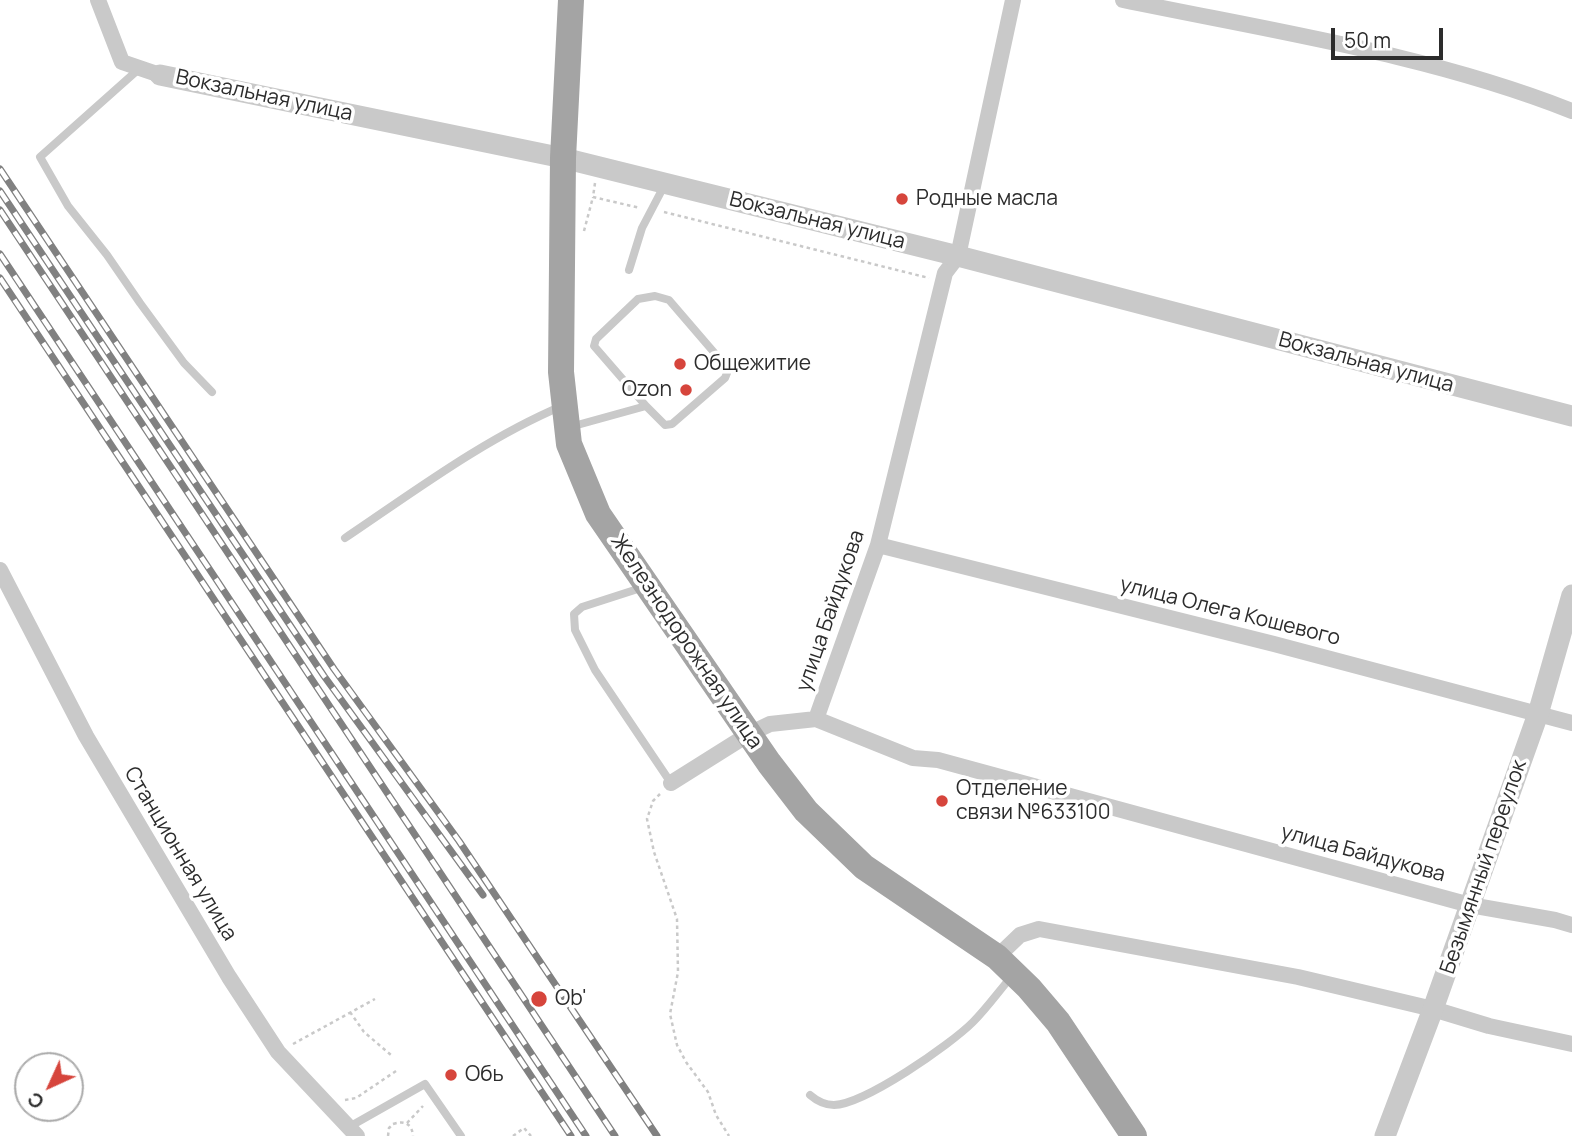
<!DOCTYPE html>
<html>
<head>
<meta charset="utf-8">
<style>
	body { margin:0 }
	#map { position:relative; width:1572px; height:1136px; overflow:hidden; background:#fff; font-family:Manrope,sans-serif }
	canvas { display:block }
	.north { position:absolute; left:14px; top:1052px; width:70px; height:70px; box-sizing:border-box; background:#fff; border:2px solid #ababab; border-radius:50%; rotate:225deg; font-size:19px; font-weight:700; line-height:28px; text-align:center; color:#2c2c2c }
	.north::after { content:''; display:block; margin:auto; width:24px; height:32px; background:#d6453c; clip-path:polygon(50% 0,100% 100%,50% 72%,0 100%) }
	.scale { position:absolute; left:1331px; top:28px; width:112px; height:32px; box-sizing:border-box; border:4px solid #2c2c2c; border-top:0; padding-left:9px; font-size:21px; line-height:24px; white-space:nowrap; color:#2c2c2c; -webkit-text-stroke:5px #fff; paint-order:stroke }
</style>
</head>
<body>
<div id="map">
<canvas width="1572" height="1136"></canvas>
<div class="north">С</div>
<div class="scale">50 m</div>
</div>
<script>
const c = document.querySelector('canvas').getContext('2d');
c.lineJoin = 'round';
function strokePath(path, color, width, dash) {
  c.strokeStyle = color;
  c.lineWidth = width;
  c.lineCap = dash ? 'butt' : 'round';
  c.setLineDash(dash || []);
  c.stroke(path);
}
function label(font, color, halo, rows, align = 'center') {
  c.font = font + ' Manrope,sans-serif';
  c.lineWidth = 7;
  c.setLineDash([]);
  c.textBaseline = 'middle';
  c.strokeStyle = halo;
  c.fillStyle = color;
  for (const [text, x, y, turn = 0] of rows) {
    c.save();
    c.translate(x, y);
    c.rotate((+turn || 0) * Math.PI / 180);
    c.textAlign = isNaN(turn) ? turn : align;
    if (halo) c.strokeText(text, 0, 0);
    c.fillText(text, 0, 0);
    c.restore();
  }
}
strokePath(new Path2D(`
	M595,183l-2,14 47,11
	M664,212l265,66
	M584,231l9,-34
	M660,794l-7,7 -6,18 7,33 23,67 1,53 -8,42 7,31 9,17 22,30 8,23 13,21
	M350,1012l14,20 27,23
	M293,1044l82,-45
	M345,1100l11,-2 40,-27
	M407,1123l16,-17
	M393,1124c12,-4 19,0 20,12
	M388,1136l1,-8 4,-4
	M513,1136l11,-8 7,8`), '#c9c9c9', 2.5, [3.5, 3.5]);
strokePath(new Path2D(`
	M140,68l-100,89 28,49 39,49 33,48 44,60 28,29
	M629,270l13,-42 22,-42
	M570,427l76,-21 19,19 7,-1 53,-46 2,-5 -3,-9 -55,-64 -14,-4 -17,3 -42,40 -2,7 52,60
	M345,538c70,-47 139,-99 217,-132
	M644,587l-62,20 -8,7 1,16 20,40 76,113
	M810,1095c7,6 14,10 24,10 31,-1 116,-60 139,-83 14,-14 26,-31 39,-46
	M349,1127l76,-43 36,52`), '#c9c9c9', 8);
strokePath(new Path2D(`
	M98,0l24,62 38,13
	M1013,0l-55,256 -13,17 -67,272 -62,174 97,39 25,2 532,145 85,15 17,5
	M1123,0c149,31 308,55 449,111
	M878,545l396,99 298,79
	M0,570l86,166 143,241 49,75 79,84
	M671,783l78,-49 21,-10 46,-5
	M997,957l23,-22 19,-6 259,48 135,32 56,17 83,18`), '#c9c9c9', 16);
strokePath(new Path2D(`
	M160,75l403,83 395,98 614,160
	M1385,1136l48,-127 105,-295 34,-119`), '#c9c9c9', 21);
strokePath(new Path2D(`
	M571,0l-8,158 -2,214 8,72 29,70 171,249 37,48 58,56 133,90 32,31 29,34 76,114`), '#a4a4a4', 26);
const rail = new Path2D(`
	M0,169l334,500 125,172 198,295
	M0,191l324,485 159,219
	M0,210l615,926
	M0,254l586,882
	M0,278l571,858`);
strokePath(rail, '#818181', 7);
strokePath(rail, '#fff', 4.5, [13]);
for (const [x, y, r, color] of [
	[902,199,7,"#d6453c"],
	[680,364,7,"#d6453c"],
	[686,390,7,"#d6453c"],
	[942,801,7,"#d6453c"],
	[539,999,9,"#d6453c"],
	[451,1075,7,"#d6453c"]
]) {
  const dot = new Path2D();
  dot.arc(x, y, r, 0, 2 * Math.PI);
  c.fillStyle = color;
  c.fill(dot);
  strokePath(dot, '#fff', 2.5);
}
label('21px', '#2c2c2c', '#fff', [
	["Вокзальная улица",264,96,12],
	["Вокзальная улица",817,221,14],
	["Вокзальная улица",1366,363,15],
	["улица Байдукова",831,611,-71],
	["улица Олега Кошевого",1230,612,14],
	["Железнодорожная улица",686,642,56],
	["Станционная улица",180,854,59],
	["улица Байдукова",1363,854,15],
	["Безымянный переулок",1484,867,-71]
]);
label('21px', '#2c2c2c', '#fff', [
	["Родные масла",916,199],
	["Общежитие",694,364],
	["Ozon",672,390,"right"],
	["Отделение",956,789],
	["связи №633100",956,813],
	["Ob'",555,999],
	["Обь",465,1075]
], 'left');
</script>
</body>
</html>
